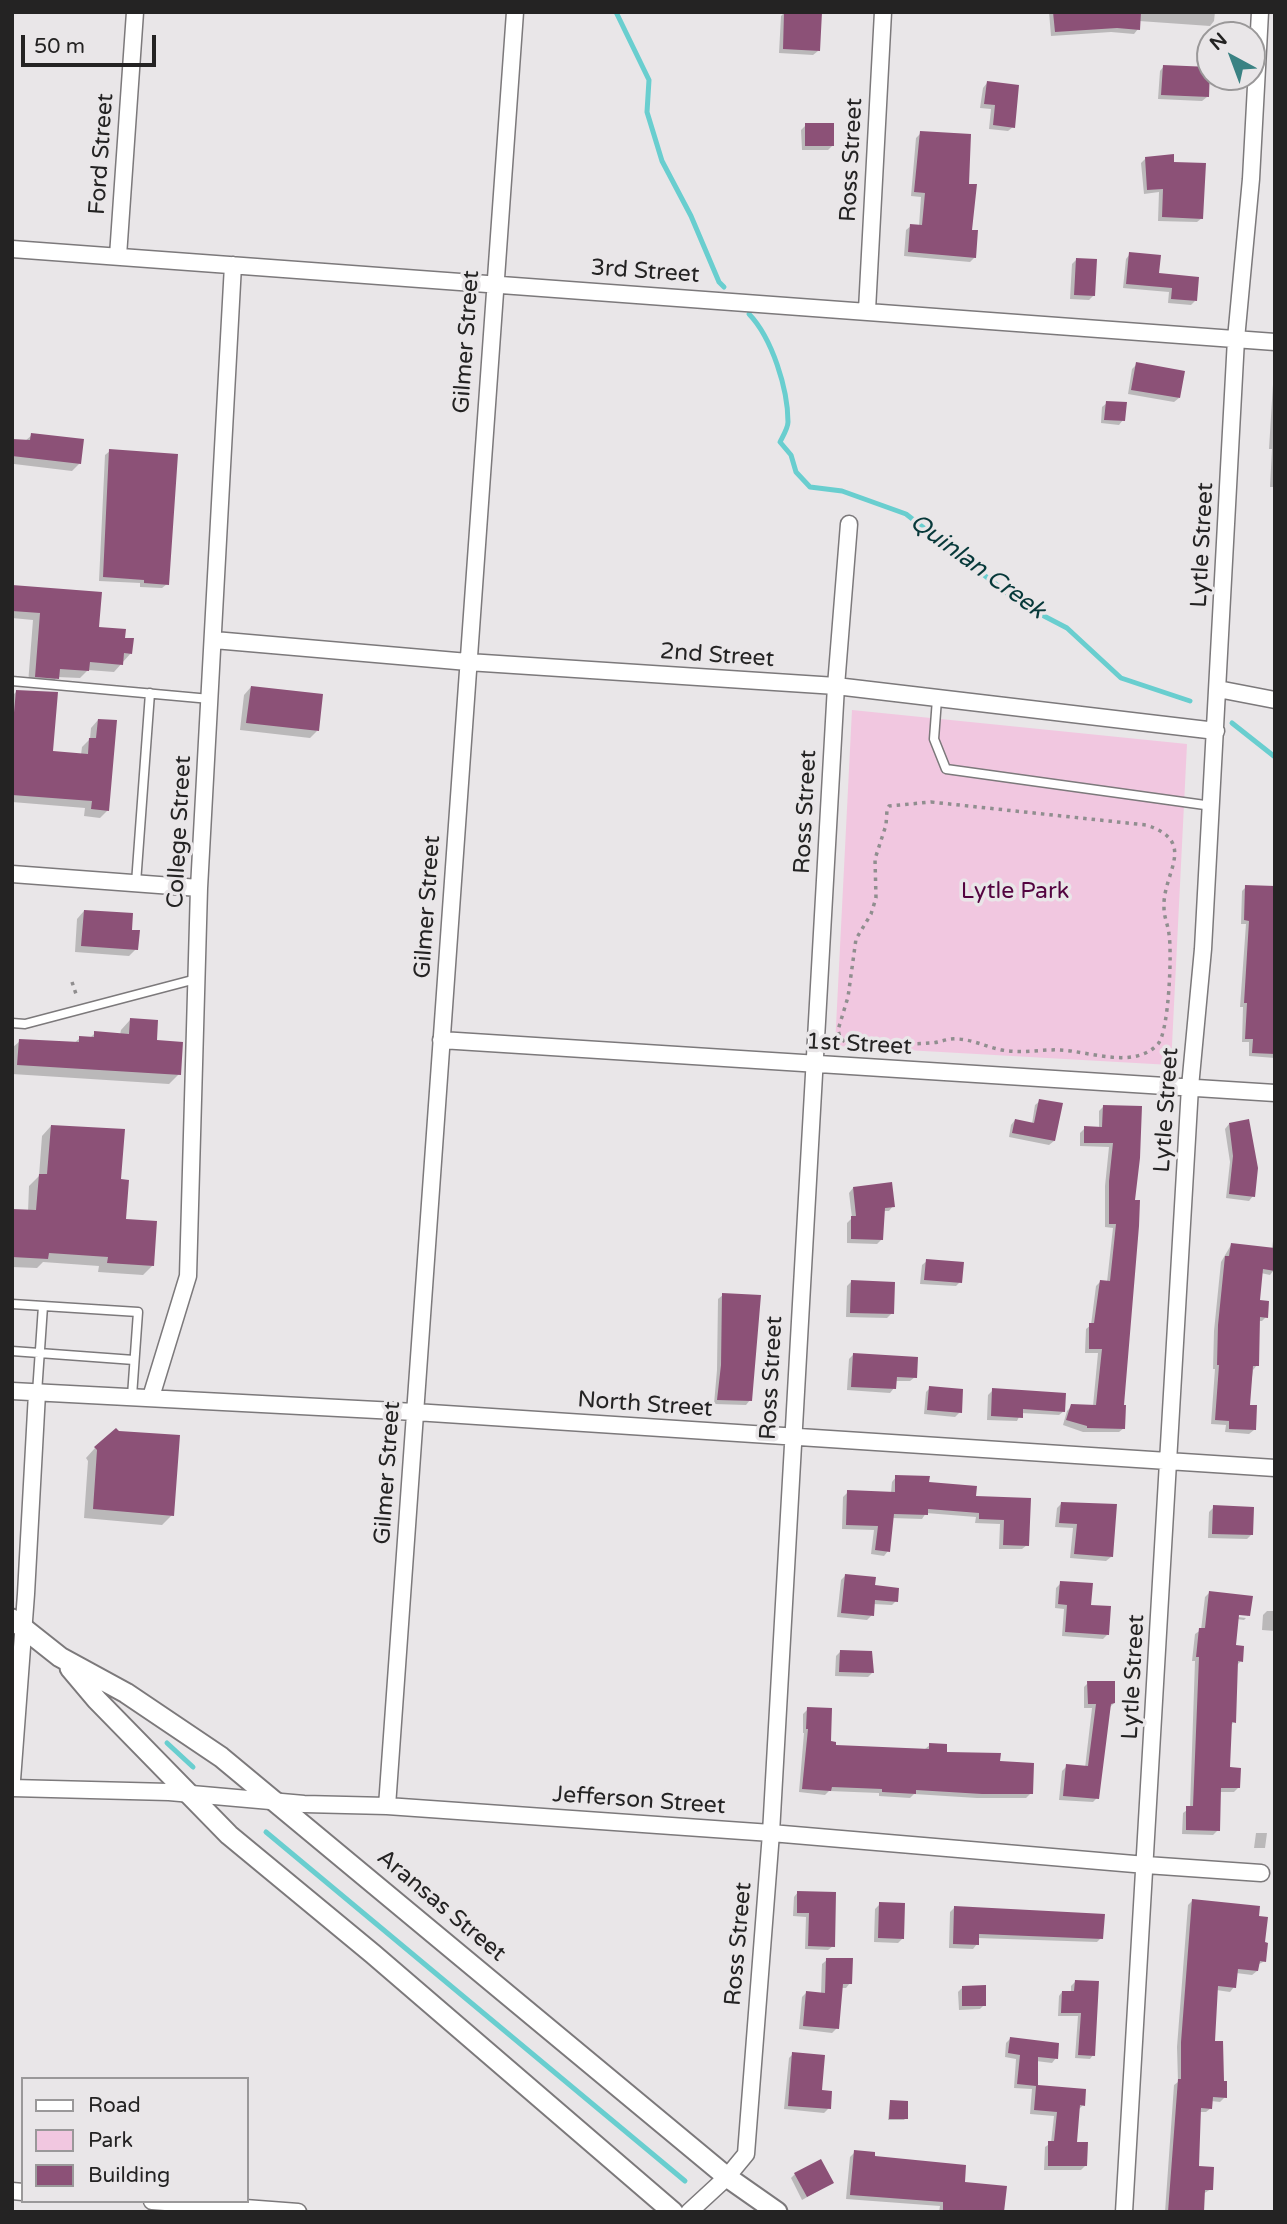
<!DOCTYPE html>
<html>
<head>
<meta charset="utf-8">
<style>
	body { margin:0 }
	#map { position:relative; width:1287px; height:2224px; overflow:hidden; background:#e9e6e8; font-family:"Varela Round",sans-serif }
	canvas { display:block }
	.frame { position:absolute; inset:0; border:14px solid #242323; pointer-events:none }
	.legend { position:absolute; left:21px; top:2077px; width:228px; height:126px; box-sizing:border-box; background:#e9e6e8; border:2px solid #9a9899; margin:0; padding:9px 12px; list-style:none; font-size:21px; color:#242323 }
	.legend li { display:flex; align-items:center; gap:14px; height:35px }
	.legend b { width:35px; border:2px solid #9a9899 }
	.north { position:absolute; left:1196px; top:21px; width:70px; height:70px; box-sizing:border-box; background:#e9e6e8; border:2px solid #9a9899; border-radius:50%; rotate:319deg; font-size:19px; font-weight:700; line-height:28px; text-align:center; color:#242323 }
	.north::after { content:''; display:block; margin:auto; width:24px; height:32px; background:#3a8283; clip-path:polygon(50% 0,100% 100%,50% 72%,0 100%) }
	.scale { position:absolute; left:21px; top:35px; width:135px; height:32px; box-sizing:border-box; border:4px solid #242323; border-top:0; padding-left:9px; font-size:21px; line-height:24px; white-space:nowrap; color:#242323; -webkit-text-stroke:5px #e9e6e8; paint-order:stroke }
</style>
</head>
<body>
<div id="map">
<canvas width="1287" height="2224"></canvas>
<div class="frame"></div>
<ul class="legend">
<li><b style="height:9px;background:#fff"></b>Road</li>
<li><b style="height:19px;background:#f1c7e0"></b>Park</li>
<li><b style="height:19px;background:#8c5177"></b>Building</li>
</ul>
<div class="north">N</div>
<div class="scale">50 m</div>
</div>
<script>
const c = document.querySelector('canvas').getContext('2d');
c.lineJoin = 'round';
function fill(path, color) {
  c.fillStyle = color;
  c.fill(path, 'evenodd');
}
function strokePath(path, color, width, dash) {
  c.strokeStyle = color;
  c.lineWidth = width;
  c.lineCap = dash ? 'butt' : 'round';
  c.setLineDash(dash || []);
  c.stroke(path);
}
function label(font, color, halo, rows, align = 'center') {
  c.font = font + ' "Varela Round",sans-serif';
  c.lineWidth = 7;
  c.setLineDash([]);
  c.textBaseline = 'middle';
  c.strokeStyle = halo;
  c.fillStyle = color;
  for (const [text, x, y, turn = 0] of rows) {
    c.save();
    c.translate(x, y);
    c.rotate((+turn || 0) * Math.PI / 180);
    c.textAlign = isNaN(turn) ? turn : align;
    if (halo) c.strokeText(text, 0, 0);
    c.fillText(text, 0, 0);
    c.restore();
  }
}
fill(new Path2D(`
	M852,710l335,34 -16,321 -336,-19z`), '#f1c7e0');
fill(new Path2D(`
	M785,12l33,39 -5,4 -34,-2 2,-37z
	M1049,12h166l-1,9 -4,5 -71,-5 -1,8 -4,5 -23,-2 -60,4z
	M1164,66l43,31 -5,4 -44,-2 2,-28z
	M987,83l26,44 -5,4 -19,-2 2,-20 -11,-1 3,-20z
	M806,125l27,20 -5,5h-26l-1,-20z
	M921,133l46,52 8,72 -5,5 -66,-6 2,-26 5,-4h8l2,-29 -10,-1 5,-58z
	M1146,158l27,5 29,55 -5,4 -39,-1 1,-29 -15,2 -3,-31z
	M1130,254l27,21 38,26 -4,4 -23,-2 1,-11 -46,-4 3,-29z
	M1076,260l18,35 -5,5 -19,-1 2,-35z
	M1137,364l42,34 -5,4 -46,-8 4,-25z
	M1275,382v105h-5l2,-38h-3l4,-65z
	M1107,403l16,17 -4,5 -18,-2 1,-16z
	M32,435l48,28 -8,8 -58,-7 -2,26v-50l13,1z
	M110,451l57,133 -5,4 -22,-1v-4l-41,-2 6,-126z
	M12,587l85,42 26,10 8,14 -17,19 -26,-2 -8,8 -23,-1 -7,9 -22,-2 5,-64 -21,-2z
	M251,687l66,44 -7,7 -70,-8 4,-35z
	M17,691l34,62 30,2 1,-8 8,-8 1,-11 7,-8 10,90 -8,8 -16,-2 1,-8 -73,-6v-106z
	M1246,887l29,1v170l-26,-2v-14h-7l1,-35h-3l6,-83h-5l1,-33z
	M84,911l46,20 6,18 -7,7 -54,-4 2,-33z
	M130,1020l25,22 24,32 -10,10 -157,-10v-26l8,-7 53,3 7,-6h10l5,-5 25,2 1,-5z
	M1040,1101l14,40 -5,4 -40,-8 2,-12 4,-5 17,4 3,-19z
	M1103,1107l30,94 -11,206 2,21 -5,4h-36l-20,-7 4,-14 5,-5h21l5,-53h-13l1,-24 5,-4 5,-39 5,-5 6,1 6,-54 -8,-1v-41l4,-39 -29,-1v-13l5,-5 14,1v-18z
	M1229,1124l24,72 -4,5 -23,-3 4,-36 -5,-33z
	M51,1126l68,55 5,40 29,44 -10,10 -45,-3 1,-6 -56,-4 -6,6 -25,-1v-56l16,1 1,-26 10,-10 3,-40z
	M853,1188l40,18 -4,5h-6l-1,28 -5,5 -30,-1v-20l5,-5 -3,-25z
	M1274,1233v37l-4,5 -9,-2 -3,29 8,15 -4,4h-4l-1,44 -4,5 -5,36 6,24 -5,4 -24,-2 1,-7 -15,-1 4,-55h-2l1,-38 7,-69 10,-17 41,4z
	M927,1261l33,21 -4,4 -36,-2 2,-19z
	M851,1282l41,31 -5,5 -41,-1 1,-31z
	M723,1295l27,105 -4,5 -32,-1 3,-34 1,-71z
	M853,1355l62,22 -5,4h-15l-1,7 -4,5 -43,-3 2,-31z
	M930,1388l30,24 -5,5 -31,-3 2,-22z
	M993,1390l71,21 -5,4 -38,-2 -4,8 -30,-1 1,-25z
	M95,1448l77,67 -10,10 -78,-7 4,-57 -2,-3z
	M896,1477l32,6 46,15 55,2 -2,45 -5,4h-23l1,-25 -25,-1 1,-6 -50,-4 -4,6 -30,-1 -4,33 -4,5 -13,-2 3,-24 -32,-1 1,-32 5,-5 43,1 1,-11z
	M1062,1503l49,54 -5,4 -36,-3 3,-30 -18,-1 2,-19z
	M1214,1507l38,27 -5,5 -39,-1 1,-26z
	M845,1576l28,11 23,14 -4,4 -19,-1 -1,11 -5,5 -30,-3 4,-37z
	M1061,1583l28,24 18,28 -4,4 -41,-3 2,-27 -9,-1 1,-20z
	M1210,1592l41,5 -4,20v-3l-17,-2v4l16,2 -2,2 -7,-1 -3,28 8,1 -1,13 -5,5 -2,56 -4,4 -2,43h11l-1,19 -4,4h-15l-1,38 -5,5 -31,-1 1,-21 7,-5 5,-147h-3l3,-27 6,-4 4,-33z
	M1267,1611h8v20l-13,-1 1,-15z
	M840,1652l33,20 -5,5 -33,-1 1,-20z
	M1088,1683l26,20 -5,5 -12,90 -4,4 -34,-2 3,-29 5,-5 18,2 7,-60h-8v-21z
	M808,1709l21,34 5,4 91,2 5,-4 15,8 54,10 32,30 -5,5h-49l-63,-4 -4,4 -31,-2v-3l-50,-2 -4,4 -26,-3 5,-59h-1v-19z
	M1256,1833h11l-2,15h-11z
	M798,1892l35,54 -5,4 -23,-1 1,-32 -13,-1 1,-19z
	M1193,1900l64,18 8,43 -8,4v6l-5,4 -16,-2 -2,14 -4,5 -14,-2 -3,53 12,54 -5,5 -9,-1v7l-5,4h-7l-2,56 14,21 -8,5 -1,18h-37l9,-127 4,-3 -1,-35 11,-142z
	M880,1904l23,34 -5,5 -24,-1 1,-33z
	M955,1907l146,31 -4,4 -120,-4v6l-4,5 -24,-1 1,-36z
	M827,1960l23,23 -4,5h-5l-4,40 -5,5 -33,-4 3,-32 4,-4 15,1 1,-30z
	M1075,1982l18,73 -3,4 -15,-1 3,-42h-20l1,-20 3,-4h9v-6z
	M962,1988l22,17 -4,4 -21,1 -1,-18z
	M1010,2039l46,19 -4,5 -16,-2v26l48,4 -1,14 -5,5 -3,33 10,23 -4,4h-37l1,-23 6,-4 3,-27 -24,-2 2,-25 -18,-1 2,-29 -11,-2 1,-14z
	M793,2054l36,54 -5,5 -40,-4 5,-51z
	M890,2102l16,16 -2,2h-16z
	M855,2152l108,32 39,28h-63l1,-6 -94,-7 4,-42z
	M795,2174l37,9 -30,17 -11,-22z`), '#0003');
strokePath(new Path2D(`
	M616,12l33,68 -2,32 15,49 29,55 28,66 5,5
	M749,314c23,24 39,75 39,108 0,6 -5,14 -8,20l11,13 5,17 14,15 32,4 64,23 115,90 46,24 54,50 69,23
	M1232,723l43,34
	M167,1743l26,24
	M266,1832l419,349`), '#69cecf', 5);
fill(new Path2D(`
	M784,12h38l-2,39 -37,-2z
	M1053,12h88l-1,18 -23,-2 -62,4z
	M1163,65l47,2 -1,30 -48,-2z
	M987,81l32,4 -4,43 -22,-3 2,-20 -11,-1z
	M805,123h29v23h-29z
	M920,131l51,3 -2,50h8l-5,46h6l-2,28 -68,-6 2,-28 12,1 3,-32 -11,-1z
	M1174,154v8l32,1 -3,56 -41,-2 1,-28 -16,1 -2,-33z
	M1129,252l32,3 -2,18 40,4 -2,24 -26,-2 1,-11 -46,-4z
	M1076,258l21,1 -2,37 -21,-1z
	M1136,362l49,9 -5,27 -49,-8z
	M1106,401l21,1 -2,19 -21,-1z
	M31,433l53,6 -3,25 -69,-8v-17l18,1z
	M109,449l69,5 -9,131 -25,-2v-3l-41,-3z
	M12,585l90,7 -3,35 27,2 -1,9h9l-2,16 -8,-1 -1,12 -33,-3 -1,9 -29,-2 -1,10 -24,-2 5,-64 -28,-2z
	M251,686l72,8 -4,37 -73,-8z
	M16,690l42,2 -5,59 35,3 1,-16h7l2,-19 19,1 -8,91 -18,-2 1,-8 -80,-6v-60z
	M1245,885l30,1v168l-23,-1 1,-14h-8l2,-36h-3l5,-82 -5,-1z
	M84,910l49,3 -1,17h8l-2,20 -57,-4z
	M130,1018l28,2 -1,20 26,2 -2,33 -164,-10 2,-26 60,3v-6l15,1v-6l35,3z
	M1039,1099l24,4 -8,38 -43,-8 3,-14 19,4z
	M1103,1105l39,1 -2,52 -5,42h5l-1,26 -15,179h2l-1,24 -38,-1v-2l-21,-6 5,-16 25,1 6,-56h-13v-26h5l6,-43 10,1 6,-57h-7v-43l4,-38h-29v-17l18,1z
	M1249,1119l9,49 -3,29 -26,-3 4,-38 -4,-33z
	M51,1125l74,4 -4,50 8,1 -3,39 31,2 -3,45 -47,-3 1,-6 -59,-4 -1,6 -36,-2v-48l24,1 3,-36h8z
	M892,1182l3,25 -10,1 -2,32 -32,-1v-23h5l-3,-29z
	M1231,1243l44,5v23l-12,-2 -3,31 9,1 -1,17 -8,-1 -1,49h-6l-3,39h7l-1,25 -27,-1v-8l-14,-1 4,-55h-2l1,-40 7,-69h4z
	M926,1259l38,3 -2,21 -38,-3z
	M851,1280l44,2 -1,32 -44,-1z
	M722,1293l39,2 -9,106 -35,-1 4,-35z
	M853,1353l65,4 -1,21 -20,-1 -1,12 -45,-2z
	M929,1386l34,3 -1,24 -35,-3z
	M992,1388l74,5 -1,19 -42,-3v9l-32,-2z
	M116,1428l3,3 61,4 -6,81 -81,-7 4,-59 -3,-3z
	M895,1475l35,1 -1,6 48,4 -1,10 55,2 -2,48 -26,-1 1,-25 -25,-1v-6l-51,-4v6l-34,-1 -4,38 -15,-2 3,-24 -32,-1 1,-35 48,2z
	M1061,1502l56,2 -4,53 -39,-3 3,-30 -18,-1z
	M1213,1505l41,2 -1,28 -41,-1z
	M845,1574l31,3 -1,8 24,3 -1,14 -23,-2 -1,16 -33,-3z
	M1060,1581l33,2 -2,22 20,1 -2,29 -44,-3 2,-27 -9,-1z
	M1209,1591l44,5 -3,20 -11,-1 -3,30 8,1 -1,16 -5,-1 -2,62 -4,-1 -2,45 11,1 -1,20h-19l-1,43 -34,-1v-24h7l6,-149h-3l3,-29h6z
	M840,1650l32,1 2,22 -35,-1z
	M1087,1681h28v22l-4,1 -12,95 -36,-3 3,-32 22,2 8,-62h-8z
	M807,1707l25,1 -1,33 5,1v3l93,4v-6l18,1v8l54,1 -1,8 34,2 -1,31h-51l-66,-4v4l-34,-2v-3l-50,-2 -1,4 -29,-2 6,-60h-2z
	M797,1891l39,1 -1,55 -27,-1 1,-33h-12z
	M1192,1899l68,7 -1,10 9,1 -3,25 3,1 -2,19 -6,-1 -2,10 -20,-2 -2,19 -18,-2 -3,55h8l1,40h3v17l-14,-1 -1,12 -11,-1 -2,58 15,1 -1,23h-8l-1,22h-36l10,-133h3v-37z
	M879,1902l26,1 -1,36 -26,-1z
	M954,1906l151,8 -2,25 -124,-5v11l-26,-1z
	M826,1958h27l-1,26h-9l-4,45 -36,-3 3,-35 19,2z
	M1075,1980l24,1 -4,75 -17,-1 3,-42h-20l1,-22h12z
	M986,1985v21h-24v-20z
	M1010,2037l49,6 -1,16 -20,-2v28l48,4 -1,17 -5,-1 -3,37h11l-1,24h-39v-25h6l3,-29 -23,-2 2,-24 -19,-2 3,-29 -12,-2z
	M792,2052l33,3 -3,35 10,1 -1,18 -43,-3z
	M890,2100l18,1v18h-19z
	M854,2150l21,2v4l91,9 -1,17 42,4 -3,26 -61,-2v-8l-93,-7z
	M821,2159l13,24 -27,14 -13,-24z`), '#8c5177');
const service = new Path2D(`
	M12,681l198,18
	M937,699l-3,40 12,30 266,37
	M136,883l14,-190
	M12,1023l13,1 171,-45
	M12,1304l126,8 -6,84
	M12,1351l122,9
	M37,1393l6,-87`);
const minor = new Path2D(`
	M12,249l1263,93
	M118,256l17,-244
	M867,310l16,-298
	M214,640l254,22 368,24 380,45
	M1218,689l57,11
	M12,874l187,14
	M441,1040l834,53
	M12,1391l403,21 860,56
	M151,1397l37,-121 11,-388 34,-623
	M12,1780l14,-186 11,-201
	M12,1788l157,4 135,12 83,2 384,27 375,32 115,8
	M387,1806l128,-1794
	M12,2191l11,1
	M152,2201l146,11
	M689,2212l38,-35 19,-23 25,-321 65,-1147 13,-162
	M1124,2212l66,-1125 13,-138 33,-610 15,-160 9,-167`);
const tertiary = new Path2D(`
	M12,1619l48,38 66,36 95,64 506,420 50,35
	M70,1668l27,32 132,135 144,119 300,258`);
strokePath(service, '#7c797b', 11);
strokePath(minor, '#7c797b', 19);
strokePath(tertiary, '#7c797b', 23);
strokePath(new Path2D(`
	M931,802l215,23c53,17 16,48 18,83 0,9 4,17 5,26 3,19 0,97 -11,110 -24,26 -69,7 -98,6 -19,-1 -38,4 -58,0 -16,-3 -30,-11 -46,-11 -9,-1 -17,4 -26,4 -28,2 -57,0 -85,-1l-5,-4 -2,-8 10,-33 8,-58 15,-25 5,-16 -1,-39 11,-34 1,-15 2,-4z
	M72,982l5,15`), '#908e8f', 3.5, [3.5, 5]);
strokePath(service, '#fff', 8);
strokePath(minor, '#fff', 16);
strokePath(tertiary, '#fff', 19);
label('23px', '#242323', '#e9e6e8', [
	["Ford Street",102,154,-86],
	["Ross Street",852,160,-87],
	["3rd Street",645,272,4],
	["Gilmer Street",467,342,-86],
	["Lytle Street",1203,545,-87],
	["2nd Street",717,656,4],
	["Ross Street",806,812,-87],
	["College Street",180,832,-87],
	["Gilmer Street",428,907,-86],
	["1st Street",859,1045,3],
	["Lytle Street",1167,1110,-86],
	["Ross Street",772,1378,-87],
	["North Street",645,1405,4],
	["Gilmer Street",388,1473,-86],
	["Lytle Street",1134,1677,-87],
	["Jefferson Street",639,1801,4],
	["Aransas Street",441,1906,40],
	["Ross Street",739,1944,-85]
]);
label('23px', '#530440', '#e9e6e8', [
	["Lytle Park",1015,892]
]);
label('italic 24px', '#07393a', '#e9e6e8', [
	["Quinlan Creek",977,567,36]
]);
</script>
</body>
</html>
